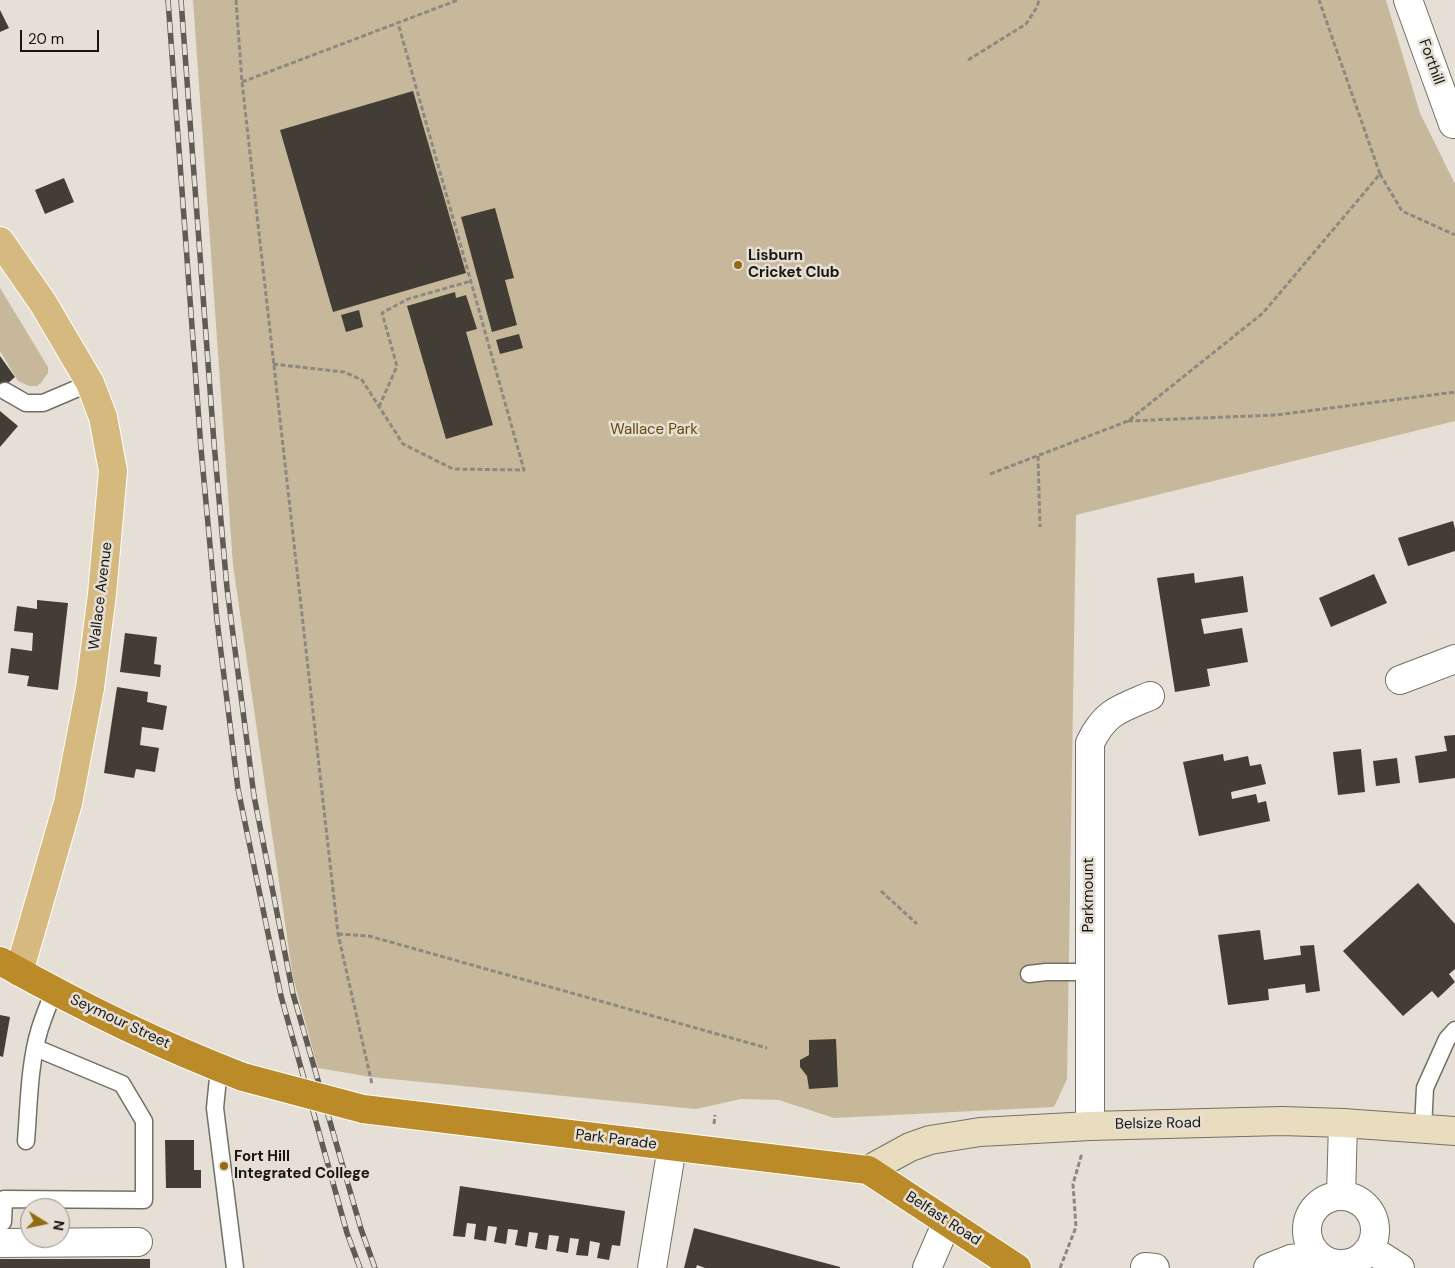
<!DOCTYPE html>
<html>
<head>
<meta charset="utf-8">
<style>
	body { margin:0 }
	#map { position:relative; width:1455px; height:1268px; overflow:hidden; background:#e5dfd5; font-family:"DM Sans",sans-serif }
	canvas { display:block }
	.north { position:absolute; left:20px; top:1198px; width:50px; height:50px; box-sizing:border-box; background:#e5dfd5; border:1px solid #938e87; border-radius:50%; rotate:100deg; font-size:14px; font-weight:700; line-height:20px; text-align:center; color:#171511 }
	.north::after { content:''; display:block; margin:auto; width:18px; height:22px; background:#926b13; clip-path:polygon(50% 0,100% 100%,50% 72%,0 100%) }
	.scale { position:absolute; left:20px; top:30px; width:79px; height:22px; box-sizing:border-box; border:2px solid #171511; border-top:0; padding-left:6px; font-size:15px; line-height:18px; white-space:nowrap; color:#171511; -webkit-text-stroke:4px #e5dfd5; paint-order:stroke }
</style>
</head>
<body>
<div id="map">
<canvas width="1455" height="1268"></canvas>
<div class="north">N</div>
<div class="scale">20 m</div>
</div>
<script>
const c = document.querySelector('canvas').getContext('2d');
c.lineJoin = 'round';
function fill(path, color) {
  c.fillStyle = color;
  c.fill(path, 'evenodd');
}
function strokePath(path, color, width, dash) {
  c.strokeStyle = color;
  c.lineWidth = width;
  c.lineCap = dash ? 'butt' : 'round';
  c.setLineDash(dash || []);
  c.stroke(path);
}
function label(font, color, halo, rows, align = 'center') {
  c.font = font + ' "DM Sans",sans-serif';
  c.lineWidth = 5;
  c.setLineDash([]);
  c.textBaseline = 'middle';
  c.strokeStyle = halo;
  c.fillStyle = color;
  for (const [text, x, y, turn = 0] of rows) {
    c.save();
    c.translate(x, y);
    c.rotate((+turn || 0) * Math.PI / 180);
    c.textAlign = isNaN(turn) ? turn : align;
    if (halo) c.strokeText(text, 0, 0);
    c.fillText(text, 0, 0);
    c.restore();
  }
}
fill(new Path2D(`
	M193,0h1193l34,113 35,71v237l-379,94 -9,564 -13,28 -220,11 -55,-18 -38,-1 -45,10 -325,-32 -53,-9 -25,-90 -60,-413z
	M0,288l48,79v6l-7,10 -4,3h-8l-11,-5 -18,-30z`), '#c8b89b');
fill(new Path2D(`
	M0,10l9,18 -9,4z
	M413,91l53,182 -133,39 -53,-182z
	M64,178l10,24 -29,12 -10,-24z
	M495,208l19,70 -9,2 12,45 -25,7 -31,-115z
	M455,292l1,6 10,-3 11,34 -11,3 27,93 -47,14 -39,-133z
	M359,310l4,17 -17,5 -5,-17z
	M519,334l4,14 -23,6 -4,-14z
	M0,356l15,21 -15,13z
	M0,411l18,15 -18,21z
	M1453,521l2,8v22l-47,15 -10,-28z
	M1194,573l1,10 48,-7 5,36 -47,7 3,15 38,-6 6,34 -41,7 3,17 -35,6 -18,-114z
	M1374,574l13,29 -56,24 -12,-29z
	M37,600l31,3 -10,87 -31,-4 2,-10 -21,-3 3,-25 21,3 1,-18 -19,-2 3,-25 20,3z
	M125,633l32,4 -3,27 7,1 -1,12 -40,-5z
	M117,687l31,5 -1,10 20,4 -4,24 -21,-3 -2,18 19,3 -4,24 -19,-3 -2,9 -30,-5z
	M1455,735v43l-36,5 -4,-27 32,-5 -3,-15z
	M1361,749l4,43 -27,3 -5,-43z
	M1223,754l1,7 24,-5 2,10 11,-2 5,20 -35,8 1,7 24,-5 2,9 8,-2 4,20 -71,15 -16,-74z
	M1397,758l3,25 -24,3 -3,-25z
	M1418,883l37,41v45l-6,5 6,8 -17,16 -6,-7 -29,25 -60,-65z
	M1260,930l4,30 37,-5 -1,-9 14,-1 6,46 -14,2 -1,-9 -37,5 1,11 -41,5 -10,-70z
	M0,1015l10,2 -7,40 -3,-1z
	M836,1039l2,48 -29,2 -2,-13 -7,-9v-7l9,-5v-15z
	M165,1140h29v30h7v18h-35z
	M460,1186l165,25 -5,35 -8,-1 -3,15 -12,-2 3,-15 -10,-2 -2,15 -12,-1 3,-16 -9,-1 -2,15 -12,-2 3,-15 -10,-1 -2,15 -12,-2 3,-15 -9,-1 -2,15 -12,-2 3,-15 -10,-1 -2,15 -12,-2 3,-15 -9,-1 -2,15 -12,-2 2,-15 -9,-1 -2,14 -12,-1z
	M694,1228l146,39v1h-135l-8,-3 -1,3h-12z
	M0,1259h150v9h-150z`), '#423d35');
const lane = new Path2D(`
	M5,391l21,12h17l47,-20
	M1029,974l17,-2h43
	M219,1068l-4,40 20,160
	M1423,1128l2,-40 22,-49 8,-9
	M26,1141c3,-37 3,-77 14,-113 4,-12 9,-25 14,-37
	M0,1222h3l1,-23 140,1v-79l-22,-37 -86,-36`);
const street = new Path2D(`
	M1408,0l45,124
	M1400,680l55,-21
	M1090,1126v-383c15,-31 29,-34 60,-47
	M1307 1230a34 34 0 1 1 68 0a34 34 0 1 1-68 0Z
	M1341,1196l2,-73
	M0,1243l138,-1
	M1370,1249l30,19
	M1145,1267l10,1
	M652,1268l20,-121
	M927,1268l20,-46
	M1268,1268l23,-9 28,-3`);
const secondary = new Path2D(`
	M868,1170l42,-23 20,-7 50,-8 110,-6 192,-5 61,2 112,8`);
const primary = new Path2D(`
	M0,241l43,62 47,80 13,34 10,54 -11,123 -12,94 -22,115 -49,169`);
const highway = new Path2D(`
	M0,961c78,44 159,84 243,116
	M363,1109l505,61 149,98`);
strokePath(lane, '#757067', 19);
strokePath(street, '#757067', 30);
strokePath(secondary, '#757067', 30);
strokePath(primary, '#fff', 30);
strokePath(highway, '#fff', 30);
strokePath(new Path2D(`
	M236,0l6,82 96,852 34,150
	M968,60l58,-36 11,-17 2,-7
	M242,82l216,-82
	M1380,174l22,37 53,24
	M273,364l71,8 18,8 41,64 50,25 71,1 -126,-447
	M379,407l18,-41 -15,-53 26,-14 63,-18
	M1128,421l148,-6 179,-23
	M1038,456l2,71
	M990,474l138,-53 135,-108 117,-139 -61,-174
	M881,891l36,33
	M338,934l31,2 398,112
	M714,1124l1,-9
	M1060,1268l16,-41 -3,-43 9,-31`), '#8d8981', 3, [5, 2.5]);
strokePath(lane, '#fff', 16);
strokePath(street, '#fff', 28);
strokePath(secondary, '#eadcbe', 28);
strokePath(primary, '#d6b97e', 28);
strokePath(highway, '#ba8b28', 28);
const rail = new Path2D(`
	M168,0l33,449 16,171 21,169 43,207 66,237 13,35
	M181,0l33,443 13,145 27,208 39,198 68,235 14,39`);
strokePath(rail, '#5f5b55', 5.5);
strokePath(rail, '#e5dfd5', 4, [11]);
const highwayBridge = new Path2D(`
	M243,1077l120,32`);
strokePath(highwayBridge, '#fff', 30, []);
strokePath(highwayBridge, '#ba8b28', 28);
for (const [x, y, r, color] of [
	[738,265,5,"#926b13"],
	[224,1166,5,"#926b13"]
]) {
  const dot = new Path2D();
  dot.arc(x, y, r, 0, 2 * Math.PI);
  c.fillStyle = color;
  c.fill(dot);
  strokePath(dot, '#e5dfd5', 2);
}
label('15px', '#171511', '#e5dfd5', [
	["Forthill",1431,62,70],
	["Wallace Avenue",101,596,-83],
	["Parkmount",1089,895,-90],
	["Seymour Street",120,1022,25],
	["Belsize Road",1158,1124,-1],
	["Park Parade",616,1140,7],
	["Belfast Road",943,1219,33]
]);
label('bold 15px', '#171511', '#e5dfd5', [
	["Lisburn",748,256],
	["Cricket Club",748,273],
	["Fort Hill",234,1157],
	["Integrated College",234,1174]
], 'left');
label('15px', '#654908', '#e5dfd5', [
	["Wallace Park",654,430]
]);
</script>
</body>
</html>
